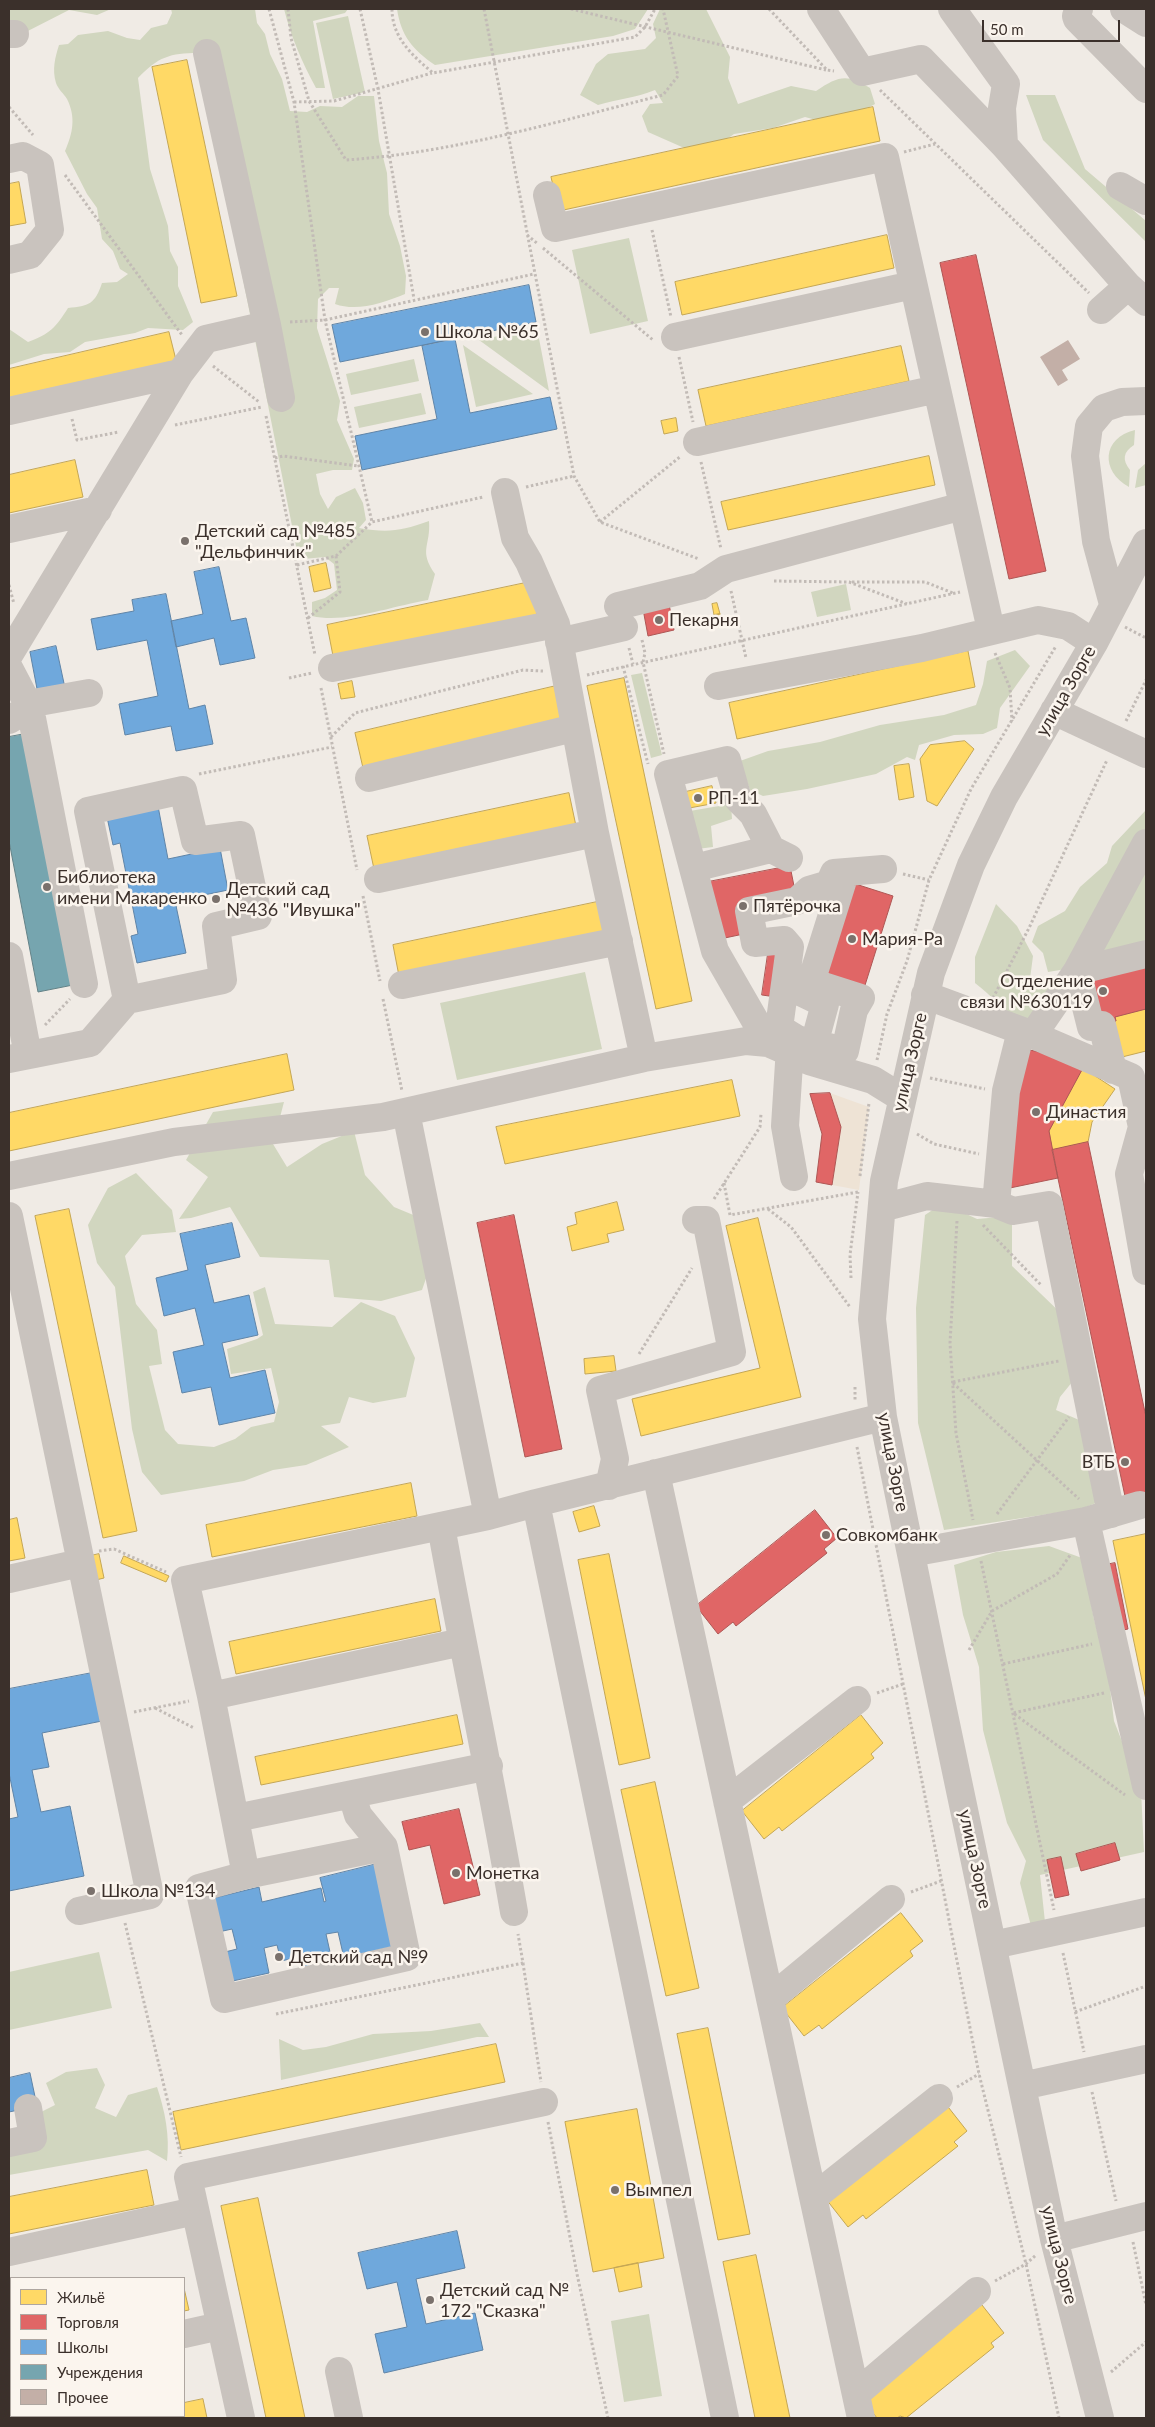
<!DOCTYPE html>
<html>
<head>
<meta charset="utf-8">
<style>
	body { margin:0 }
	#map { position:relative; width:1155px; height:2427px; overflow:hidden; background:#f0ebe5; font-family:Lato,sans-serif }
	canvas { display:block }
	.frame { position:absolute; inset:0; border:10px solid #3b302b; pointer-events:none }
	.legend { position:absolute; left:10px; top:2277px; width:175px; height:140px; box-sizing:border-box; background:#fbf5ee; border:1px solid #aea6a0; margin:0; padding:6px 9px; list-style:none; font-size:15px; color:#3b302b }
	.legend li { display:flex; align-items:center; gap:10px; height:25px }
	.legend b { width:25px; border:1px solid #aea6a0 }
	.scale { position:absolute; left:982px; top:20px; width:138px; height:22px; box-sizing:border-box; border:2px solid #3b302b; border-top:0; padding-left:6px; font-size:15px; line-height:18px; white-space:nowrap; color:#3b302b; -webkit-text-stroke:4px #fbf5ee; paint-order:stroke }
</style>
</head>
<body>
<div id="map">
<canvas width="1155" height="2427"></canvas>
<div class="frame"></div>
<ul class="legend">
<li><b style="height:14px;background:#ffd966"></b>Жильё</li>
<li><b style="height:14px;background:#e06666"></b>Торговля</li>
<li><b style="height:14px;background:#6fa8dc"></b>Школы</li>
<li><b style="height:14px;background:#76a5af"></b>Учреждения</li>
<li><b style="height:14px;background:#c3afa7"></b>Прочее</li>
</ul>
<div class="scale">50 m</div>
</div>
<script>
const c = document.querySelector('canvas').getContext('2d');
c.lineJoin = 'round';
function fill(path, color) {
  c.fillStyle = color;
  c.fill(path, 'evenodd');
}
function strokePath(path, color, width, dash) {
  c.strokeStyle = color;
  c.lineWidth = width;
  c.lineCap = dash ? 'butt' : 'round';
  c.setLineDash(dash || []);
  c.stroke(path);
}
function label(font, color, halo, rows, align = 'center') {
  c.font = font + ' Lato,sans-serif';
  c.lineWidth = 5;
  c.setLineDash([]);
  c.textBaseline = 'middle';
  c.strokeStyle = halo;
  c.fillStyle = color;
  for (const [text, x, y, turn = 0] of rows) {
    c.save();
    c.translate(x, y);
    c.rotate((+turn || 0) * Math.PI / 180);
    c.textAlign = isNaN(turn) ? turn : align;
    if (halo) c.strokeText(text, 0, 0);
    c.fillText(text, 0, 0);
    c.restore();
  }
}
fill(new Path2D(`
	M9,9h102l-14,6 -28,-5 -49,25 -11,-4z
	M171,9h84l2,14 8,11 5,20 12,25 8,32 17,1 13,-6 22,1 16,-11h16l5,45 8,32 2,41 11,32 6,30 -1,18c-22,9 -48,18 -70,10l4,-16h-10l-11,11 -1,29 23,73 -3,19 17,39 -2,11h-19l-17,4 4,20 8,15 8,-12 19,-9 8,15 3,17 -7,8c29,5 42,3 70,-7 2,25 -11,29 6,53l-7,26c-36,6 -82,24 -116,16v-14l13,-4 12,-8 -3,-26 -9,-7 -22,2 -5,-3 -100,-503c-28,0 -40,4 -60,25l12,91 18,57 2,25 8,16v19l15,36 -10,8 -35,-2 -13,5 -50,9 -15,10 -26,2 -35,11v-36l19,13c22,-8 28,-15 40,-34 21,-2 27,-4 34,-25l15,-1 11,-8 -8,-5 -7,-18 -11,-12 -5,-31 -10,-14 -22,-43c8,-18 11,-34 2,-52 -3,-5 -9,-10 -11,-16 -4,-14 -1,-25 3,-38l9,-1 10,-9 30,-4 19,7 13,2 11,-12 16,-4 5,-11z
	M284,9h64l-3,4 -32,8 12,67h-9c-14,-26 -25,-51 -32,-79z
	M397,9h251l-13,20 -22,7 -178,29c-22,-15 -34,-29 -38,-56z
	M660,9h46l24,48 -2,21 10,26 53,-18 25,5c22,-15 31,-18 54,-3l5,16 -17,9 -38,8 -15,-4 -32,11 -39,6 -14,10 -29,7 -43,-19 -6,-16 8,-12 13,-1 -8,-13c-20,8 -37,9 -57,15l-18,-10 16,-31 12,-10 37,-5 11,-11 -3,-14z
	M348,16l17,76 -32,7 -17,-76z
	M1026,95h29l30,74 61,52v21l-103,-102z
	M629,238l19,83 -58,13 -18,-84z
	M537,328l12,63 -70,-51z
	M463,345l70,49 -57,13z
	M414,359l5,22 -68,14 -5,-21z
	M421,393l5,21 -67,14 -5,-21z
	M1135,430l-1,15c-11,7 -12,15 -4,25l-1,17c-29,-16 -27,-49 6,-57z
	M1146,463v22l-11,3 3,-18z
	M846,584l5,26 -34,7 -6,-25z
	M1015,650l15,16 -30,42 -3,20 -14,6 -29,1 -35,10 -4,15 -8,-3 -31,17 -69,15 -44,7 -13,-6 -10,-29 28,-10 52,-9 60,-17 64,-10 32,-10 7,-21 4,-23z
	M642,673l20,82 -11,3 -20,-83z
	M1146,802v144l-62,20 -36,6 -5,-19 -11,-11 6,-16 27,-15 15,-24 27,-24 5,-17 33,-35z
	M731,804l1,15 -21,7 2,21 -16,2 -13,-37z
	M996,904l21,22 16,30 -3,23 23,8 -17,30 -13,5c-19,-11 -31,-26 -48,-39v-26z
	M585,972l17,77 -145,31 -17,-77z
	M284,1102l-11,42 14,23 35,-23 32,-13 11,44 29,32 29,12 8,45 -9,26 -41,11 -47,-4 -5,-37 -69,-3 -30,-50 -39,11 -12,1 29,-42 -22,-17 27,-48z
	M136,1173l36,37 4,22 -34,3 -17,21 11,48 21,26 5,34 -13,2 16,64 13,14 36,3 21,-8 16,-12 23,-5 5,-20 -8,-34 -40,6 -4,-25 30,-10 6,-4 -10,-43 12,-5 10,37 57,3 29,-25 34,14 20,42 -9,39 -33,6 -24,-6 -9,26 -19,3 28,21 -43,18 -33,5 -29,11 -83,14 -19,-23 -10,-43 -17,-142 -18,-24 -9,-38 20,-37z
	M943,1203l34,16 35,-3v50l57,55 8,55 -17,21 -4,13 30,13 15,78 -20,8 -137,21 -26,-107 -2,-115 9,-93z
	M1049,1546l33,12 12,61 14,53 6,49 27,69 3,62 -104,23 5,47 -14,4 -11,-43 6,-22 -19,-38 -24,-93 -4,-63 -16,-52 -9,-50 42,-13z
	M99,1952l13,56 -103,22v-58z
	M480,2023l9,14h-12l-196,43 -2,-41 24,11 23,-3 47,-13 58,-3z
	M97,2068l8,17 -10,23 21,9 12,-22 29,-8c8,24 13,49 10,74l-19,-11 -139,25v-28l18,-28 28,-14 -9,-22 20,-11z
	M649,2314l13,82 -38,6 -13,-81z`), '#d1d6bf');
fill(new Path2D(`
	M830,1093l39,14 -10,83 -27,-5 9,-58z`), '#eee3d5');
const homes = new Path2D(`
	M187,60l50,236 -36,7 -49,-236z
	M873,107l7,34 -321,70 -8,-34z
	M19,182l7,41 -17,3v-42z
	M887,235l7,33 -212,47 -7,-33z
	M169,332l8,32 -168,39v-34z
	M901,346l8,35 -203,45 -8,-36z
	M676,418l2,13 -14,3 -3,-13z
	M929,456l6,29 -207,45 -7,-28z
	M75,460l8,37 -74,16v-38z
	M326,563l5,25 -17,4 -5,-25z
	M530,582l8,36 -204,43 -7,-36z
	M717,603l3,11 -6,1 -2,-11z
	M720,614l2,12 -5,1 -3,-12z
	M968,651l7,36 -238,52 -8,-36z
	M624,678l68,323 -36,8 -69,-323z
	M352,681l3,16 -14,2 -3,-15z
	M556,686l8,35 -201,47 -8,-35z
	M965,741l9,8 -37,57 -10,-5 -7,-42 10,-14z
	M909,764l5,33 -15,3 -5,-34z
	M712,786l4,17 -32,6 -3,-16z
	M569,793l7,33 -202,43 -7,-33z
	M597,902l7,31 -205,43 -6,-31z
	M1146,1009v42l-36,9 -8,-35 14,-4 -1,-4z
	M287,1054l7,36 -285,61v-38z
	M1083,1068l32,21 -23,33 -4,20 -36,8 -3,-19z
	M732,1080l8,36 -235,48 -9,-37z
	M617,1202l7,28 -17,4 2,8 -37,9 -5,-24 10,-3 -2,-11z
	M69,1209l68,322 -34,7 -68,-322z
	M758,1218l43,179 -160,39 -9,-37 128,-31 -34,-142z
	M614,1356l2,15 -31,3 -1,-15z
	M411,1483l6,33 -205,41 -6,-32z
	M594,1506l6,20 -21,6 -6,-20z
	M17,1518l8,40 -16,3v-41z
	M1146,1534v166l-33,-159z
	M99,1554l5,24 -16,4 -6,-24z
	M609,1554l41,204 -31,7 -41,-205z
	M124,1556l45,20 -3,6 -45,-19z
	M435,1599l6,32 -205,43 -7,-32z
	M457,1715l6,29 -202,41 -6,-28z
	M861,1715l22,28 -12,11 3,4 -92,73 -3,-4 -15,12 -22,-28z
	M655,1782l44,206 -33,8 -45,-206z
	M901,1913l22,28 -13,10 3,5 -91,73 -3,-4 -15,11 -22,-28z
	M708,2028l42,206 -32,6 -41,-206z
	M496,2044l9,38 -324,68 -8,-38z
	M945,2103l22,28 -13,11 4,4 -92,73 -3,-4 -15,12 -22,-28z
	M637,2109l27,149 -71,14 -28,-150z
	M147,2170l7,35 -145,29v-37z
	M258,2198l47,220h-39l-45,-212z
	M756,2255l34,163h-35l-32,-156z
	M638,2263l4,24 -23,5 -5,-24z
	M184,2288l5,22 -5,1z
	M982,2305l22,28 -13,10 3,4 -88,71 -6,-2 -3,2h-20l-14,-18z
	M11,2315v36l-2,1v-36z
	M203,2399l4,19h-90l11,-2h56v-13z`);
fill(homes, '#ffd966');
strokePath(homes, '#c4a654', 1);
const shops = new Path2D(`
	M976,255l70,316 -37,8 -69,-316z
	M669,604l5,26 -26,6 -5,-27z
	M790,866l7,35 -48,10 4,21 -33,7 -12,-57z
	M843,880l50,16 -32,102 -50,-16z
	M769,947l14,2 -7,48 -14,-2z
	M1146,966v43l-31,8 1,4 -25,6 -11,-45z
	M1025,1049l38,8 20,11 -34,63 9,47 -53,11z
	M830,1093l11,34 -9,58 -16,-3 6,-48 -12,-40z
	M1088,1142l58,275v80l-20,4 -74,-351z
	M514,1215l48,234 -37,8 -48,-234z
	M815,1510l22,28 -13,11 3,4 -91,73 -3,-4 -15,12 -22,-28z
	M1115,1563l13,66 -9,2 -14,-66z
	M459,1809l21,86 -36,9 -14,-59 -21,5 -7,-28z
	M1115,1843l5,17 -39,11 -5,-17z
	M1061,1857l8,38 -14,3 -8,-38z`);
fill(shops, '#e06666');
strokePath(shops, '#ae5654', 1);
const schools = new Path2D(`
	M529,285l7,37 -196,40 -8,-37z
	M455,339l15,74 80,-16 7,32 -195,41 -7,-34 82,-17 -15,-73z
	M219,567l12,54 15,-3 9,40 -35,7 -6,-27 -38,9 -5,-26 32,-7 -9,-42z
	M166,594l23,115 16,-4 8,39 -37,7 -5,-25 -46,9 -6,-31 39,-8 -11,-56 -50,10 -6,-31 43,-8 -2,-11z
	M56,646l9,42 -27,6 -8,-42z
	M158,806l10,53 52,-11 8,42 -53,11 11,52 -49,10 -6,-27 7,-2 -18,-91 -7,2 -6,-28z
	M232,1223l8,34 -35,8 9,38 35,-8 9,40 -36,8 8,35 35,-8 10,43 -56,12 -8,-38 -29,6 -9,-41 31,-7 -9,-37 -31,8 -8,-38 32,-8 -8,-36z
	M92,1673l10,48 -60,12 7,34 -17,3 9,42 29,-6 14,70 -75,15v-72l9,-2 -9,-44v-84z
	M377,1864l19,82 -52,12 -6,-26 -12,2 4,18 -23,5 4,16 -8,2 -4,-18 -18,4 -4,-16 -13,3 5,25 -41,9 -7,-29 16,-4 -5,-20 -18,4 -8,-33 53,-13 3,15 59,-14 3,14 2,-1 -6,-23z
	M30,2073l7,33 -28,6v-34z
	M457,2231l8,37 -49,11 10,45 49,-11 8,37 -99,23 -9,-39 32,-7 -10,-45 -30,7 -9,-36z`);
fill(schools, '#6fa8dc');
strokePath(schools, '#5f84a7', 1);
const public = new Path2D(`
	M25,734l48,251 -35,7 -29,-151v-104z`);
fill(public, '#76a5af');
strokePath(public, '#648287', 1);
fill(new Path2D(`
	M1068,340l12,19 -18,11 6,10 -10,6 -18,-29z`), '#c3afa7');
strokePath(new Path2D(`
	M269,9l25,93 31,218 47,202
	M288,9l3,29 18,63 37,59c107,-7 213,-39 317,-65l15,-19 -15,-67
	M360,9l18,80 36,210
	M392,9c0,29 21,47 41,64l202,-36 10,-10 10,-18
	M484,9l90,467 26,46 99,37
	M571,9l255,61
	M769,9l58,61 7,1
	M880,90l209,203
	M294,102l40,-1 98,-28
	M9,107l24,28
	M904,152l31,-8
	M65,175l117,160
	M652,230l19,87
	M527,235l11,9
	M543,248l110,92
	M290,322l35,-2 209,-46
	M679,357l14,65
	M213,366l46,36
	M266,416l49,239
	M72,419l5,21 42,-8
	M175,425l87,-18
	M275,458l8,-2 75,10
	M701,462l20,87
	M526,487l48,-11
	M600,522l81,-66
	M297,565l39,-9 36,-34 111,-25
	M774,581l75,1 58,22
	M852,582h73l28,11
	M9,585l5,19
	M731,591l15,67
	M308,618l32,-26 -4,-36
	M1125,627l21,11
	M642,640l3,13 -2,9 21,92
	M629,648l4,16
	M995,653l15,35 2,33
	M623,666l25,98
	M587,675l373,-83
	M289,678l23,-5
	M321,688l36,182
	M1126,721l20,-41
	M331,737l24,-24 168,-43 20,1
	M199,774l133,-27
	M903,874l26,6
	M363,896l17,85
	M993,998l36,-70 78,-168
	M383,999l19,92
	M45,1025l25,-26
	M877,1060l10,-46 20,-53 22,-81 42,-91 85,-143
	M930,1078l55,11
	M917,1134l17,10 45,10
	M860,1176l9,-73
	M724,1183l6,32 128,-23
	M714,1199l46,-72 1,-13
	M768,1209l23,18 59,80
	M957,1221l-7,122 6,90 17,87
	M983,1225l58,60
	M851,1278l-1,-23 8,-63
	M639,1354l53,-86
	M953,1382l106,-21
	M953,1383l126,116
	M855,1387v13
	M857,1447l122,627 47,190 33,154
	M997,1514l72,-97
	M99,1551l15,-2 52,23
	M981,1561l73,349
	M969,1650l23,-39 65,-37 14,-20
	M1003,1664l89,-20
	M877,1693l26,-9
	M1104,1693l-91,20 112,82
	M155,1708l39,20
	M134,1712l55,-11
	M911,1892l30,-11
	M125,1923l56,234
	M1063,1953l21,99
	M523,1963l18,119
	M1075,2012l71,-26
	M276,2014l247,-51 -5,-29
	M957,2087l22,-13
	M1092,2092l24,109
	M548,2122l29,152 31,144
	M1133,2242l13,63
	M995,2281l31,-17 10,-9
	M1111,2372l35,-30`), '#c2bbb6', 3, [2.5, 2.5]);
strokePath(new Path2D(`
	M821,9l41,63 59,-13 83,86 124,141 18,16
	M952,9l54,75 -4,24 2,37
	M1079,9l-3,7 1,3 69,70
	M1124,9l22,14
	M9,34h6
	M9,159l14,-3 17,9 10,65 -20,25 -21,5
	M1120,186l26,15
	M547,195l8,33 330,-71 106,473
	M1101,310l27,-24
	M267,325l14,73
	M675,337l238,-52
	M9,411l171,-38
	M697,442l240,-53
	M505,492l10,46 14,24 27,62 39,209 49,225
	M9,529l89,-19
	M1113,604l-17,-63 -11,-85 4,-30 15,-18 18,-6 24,-1
	M618,606l82,-20 26,-17 237,-63
	M559,642l65,-15
	M9,655l171,-282 26,-34 61,-14 -60,-272
	M9,668l21,40 54,276
	M332,668l224,-44
	M718,686l204,-38 116,-28 30,6 26,17
	M1054,711l92,43
	M9,720l30,-18 50,-9
	M369,778l205,-50
	M694,868l77,-19 18,9
	M378,879l217,-46
	M843,880l-32,102 50,16 -7,12 -9,41 -48,-12 -18,-11 11,-81 -6,-7 -29,3 -6,-32 48,-10 12,-11z
	M830,882l4,-9 49,-4
	M9,956l19,99
	M1077,971l69,-128
	M1077,971l69,-17
	M402,985l217,-44
	M794,989l31,15 -15,55
	M925,995l108,40
	M768,1043l-53,-92 -47,-177 59,-14 11,39 15,15 18,35
	M793,1054l-4,9 -4,63 9,51
	M9,1059l81,-16 37,-43 96,-20 -7,-54 42,-10 -17,-81 -46,6 -12,-51 -95,21 39,189
	M1113,1070l-11,-45 -11,2 -14,-56 -44,64 98,42 11,50 -13,47 17,97
	M406,1112l82,404 48,-13
	M9,1176l165,-34 209,-25 261,-59 102,-17 22,2 41,18 64,19 29,18
	M996,1204l10,-113 15,-60
	M882,1208l45,-12 69,8 17,7 36,-6 62,309
	M9,1216l141,679 -71,16
	M656,1473l205,945
	M609,1486l6,-27 -15,-69 132,-38 -26,-132h-10
	M1086,1521l60,265
	M441,1526c23,129 51,257 73,386
	M911,1553l175,-32 54,-16
	M9,1579l71,-16
	M211,1696l251,-54
	M352,1795l6,20 26,32 -138,28 -35,-179 -26,-116 303,-64
	M727,1801l130,-101
	M236,1818l253,-52
	M246,1875l-47,13 25,111 183,-42 -23,-110
	M993,1945l153,-33
	M770,1999l121,-100
	M1022,2086l124,-27
	M9,2143l24,-5 -5,-30
	M814,2197l125,-99
	M1054,2239l92,-23
	M9,2252l186,-41
	M184,2334l36,-8
	M339,2371l10,47
	M9,2374l2,-1
	M857,2393l120,-102
	M241,2418l-53,-241 356,-75
	M725,2418l-189,-915 347,-86
	M1100,2418l-46,-179 -122,-582 -49,-240 -11,-98 12,-138 47,-208 40,-108 33,-68 90,-154 52,-100`), '#c9c3be', 28);
for (const [x, y, r, color] of [
	[425,332,5,"#7a716c"],
	[185,541,5,"#7a716c"],
	[659,620,5,"#7a716c"],
	[698,798,5,"#7a716c"],
	[47,887,5,"#7a716c"],
	[216,899,5,"#7a716c"],
	[743,906,5,"#7a716c"],
	[852,939,5,"#7a716c"],
	[1103,991,5,"#7a716c"],
	[1036,1112,5,"#7a716c"],
	[1125,1462,5,"#7a716c"],
	[826,1535,5,"#7a716c"],
	[456,1873,5,"#7a716c"],
	[91,1891,5,"#7a716c"],
	[279,1957,5,"#7a716c"],
	[615,2190,5,"#7a716c"],
	[430,2300,5,"#7a716c"]
]) {
  const dot = new Path2D();
  dot.arc(x, y, r, 0, 2 * Math.PI);
  c.fillStyle = color;
  c.fill(dot);
  strokePath(dot, '#fbf5ee', 2);
}
label('18px', '#3b302b', '#fbf5ee', [
	["Школа №65",435,332],
	["Детский сад №485",195,531],
	["\"Дельфинчик\"",195,552],
	["Пекарня",669,620],
	["РП-11",708,798],
	["Библиотека",57,877],
	["имени Макаренко",57,898],
	["Детский сад",226,889],
	["№436 \"Ивушка\"",226,910],
	["Пятёрочка",753,906],
	["Мария-Ра",862,939],
	["Отделение",1093,981,"right"],
	["связи №630119",1093,1002,"right"],
	["Династия",1046,1112],
	["ВТБ",1115,1462,"right"],
	["Совкомбанк",836,1535],
	["Монетка",466,1873],
	["Школа №134",101,1891],
	["Детский сад №9",289,1957],
	["Вымпел",625,2190],
	["Детский сад №",440,2290],
	["172 \"Сказка\"",440,2311]
], 'left');
label('18px', '#3b302b', '#fbf5ee', [
	["улица Зорге",1066,691,-60],
	["улица Зорге",910,1062,-77],
	["улица Зорге",893,1462,79],
	["улица Зорге",975,1859,78],
	["улица Зорге",1059,2255,76]
]);
</script>
</body>
</html>
